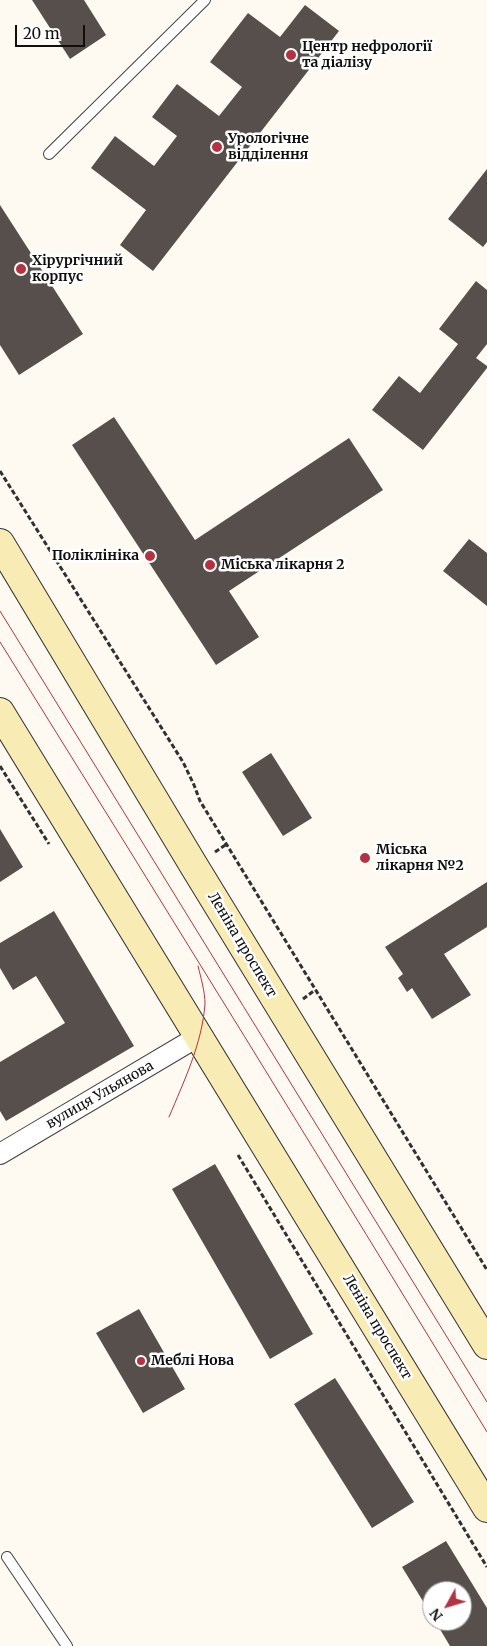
<!DOCTYPE html>
<html>
<head>
<meta charset="utf-8">
<style>
	body { margin:0 }
	#map { position:relative; width:487px; height:1646px; overflow:hidden; background:#fefaf2; font-family:Merriweather,serif }
	canvas { display:block }
	.north { position:absolute; left:422px; top:1581px; width:50px; height:50px; box-sizing:border-box; background:#fff; border:1px solid #9f9f9f; border-radius:50%; rotate:231deg; font-size:14px; font-weight:700; line-height:20px; text-align:center; color:#0f0f0f }
	.north::after { content:''; display:block; margin:auto; width:18px; height:22px; background:#b33343; clip-path:polygon(50% 0,100% 100%,50% 72%,0 100%) }
	.scale { position:absolute; left:15px; top:25px; width:70px; height:22px; box-sizing:border-box; border:2px solid #0f0f0f; border-top:0; padding-left:6px; font-size:15px; line-height:18px; white-space:nowrap; color:#0f0f0f; -webkit-text-stroke:4px #fff; paint-order:stroke }
</style>
</head>
<body>
<div id="map">
<canvas width="487" height="1646"></canvas>
<div class="north">N</div>
<div class="scale">20 m</div>
</div>
<script>
const c = document.querySelector('canvas').getContext('2d');
c.lineJoin = 'round';
function fill(path, color) {
  c.fillStyle = color;
  c.fill(path, 'evenodd');
}
function strokePath(path, color, width, dash) {
  c.strokeStyle = color;
  c.lineWidth = width;
  c.lineCap = dash ? 'butt' : 'round';
  c.setLineDash(dash || []);
  c.stroke(path);
}
function label(font, color, halo, rows, align = 'center') {
  c.font = font + ' Merriweather,serif';
  c.lineWidth = 5;
  c.setLineDash([]);
  c.textBaseline = 'middle';
  c.strokeStyle = halo;
  c.fillStyle = color;
  for (const [text, x, y, turn = 0] of rows) {
    c.save();
    c.translate(x, y);
    c.rotate((+turn || 0) * Math.PI / 180);
    c.textAlign = isNaN(turn) ? turn : align;
    if (halo) c.strokeText(text, 0, 0);
    c.fillText(text, 0, 0);
    c.restore();
  }
}
fill(new Path2D(`
	M32,0h52l22,35 -36,24z
	M305,5l34,26 -186,240 -33,-26 26,-35 -55,-42 24,-32 39,30 23,-30 -25,-19 25,-33 42,32 23,-29 -32,-25 38,-49 32,24z
	M487,169v73l-4,5 -35,-28z
	M0,205l83,129 -64,41 -19,-30z
	M476,281l11,9v54l-11,14 11,8v2l-64,82 -51,-40 27,-34 21,17 38,-49 -19,-15z
	M114,417l81,123 154,-102 34,52 -154,101 30,46 -43,28 -144,-220z
	M469,539l18,14v53l-44,-35z
	M271,753l41,65 -29,18 -41,-64z
	M0,829l23,38 -23,15z
	M487,882v45l-43,27 27,41 -39,24 -20,-31 -5,4 -9,-14 5,-4 -18,-27z
	M54,911l80,135 -128,75 -6,-10v-49l65,-39 -29,-47 -23,14 -13,-22v-25z
	M215,1164l98,170 -43,25 -98,-170z
	M139,1309l46,80 -42,24 -47,-80z
	M335,1378l79,124 -42,26 -78,-124z
	M446,1541l41,67v38h-37l-15,-25h27v-30h-30v25l-30,-49z`), '#574f4c');
const service = new Path2D(`
	M49,154l156,-154
	M7,1557l60,89`);
const minor = new Path2D(`
	M0,1154l199,-118`);
const secondary = new Path2D(`
	M0,543l194,323 293,479
	M0,712l487,796`);
strokePath(service, '#424242', 12);
strokePath(minor, '#424242', 22);
strokePath(secondary, '#313131', 30);
strokePath(new Path2D(`
	M0,471l183,291 11,23 6,16 287,469
	M0,766l49,78
	M215,852l12,-8
	M303,999l12,-9
	M238,1155l249,412`), '#313131', 3, [5, 2.5]);
strokePath(service, '#fff', 10);
strokePath(minor, '#fff', 20);
strokePath(secondary, '#f8ebb3', 28);
strokePath(new Path2D(`
	M0,611l487,791
	M0,642c164,263 326,526 487,790
	M169,1117c15,-36 33,-73 36,-113 0,-12 -4,-26 -7,-38`), '#b33343', 1);
for (const [x, y, r, color] of [
	[291,55,6,"#b33343"],
	[217,147,6,"#b33343"],
	[21,269,6,"#b33343"],
	[150,556,6,"#b33343"],
	[210,565,6,"#b33343"],
	[365,858,6,"#b33343"],
	[141,1361,5,"#b33343"]
]) {
  const dot = new Path2D();
  dot.arc(x, y, r, 0, 2 * Math.PI);
  c.fillStyle = color;
  c.fill(dot);
  strokePath(dot, '#fff', 2);
}
label('bold 14px', '#0f0f0f', '#fff', [
	["Центр нефрології",302,47],
	["та діалізу",302,63],
	["Урологічне",228,139],
	["відділення",228,155],
	["Хірургічний",32,261],
	["корпус",32,277],
	["Поліклініка",139,556,"right"],
	["Міська лікарня 2",221,565],
	["Міська",376,850],
	["лікарня №2",376,866],
	["Меблі Нова",151,1361]
], 'left');
label('14px', '#0f0f0f', '#fff', [
	["Леніна проспект",242,945,59],
	["вулиця Ульянова",100,1095,-30],
	["Леніна проспект",377,1327,59]
]);
</script>
</body>
</html>
